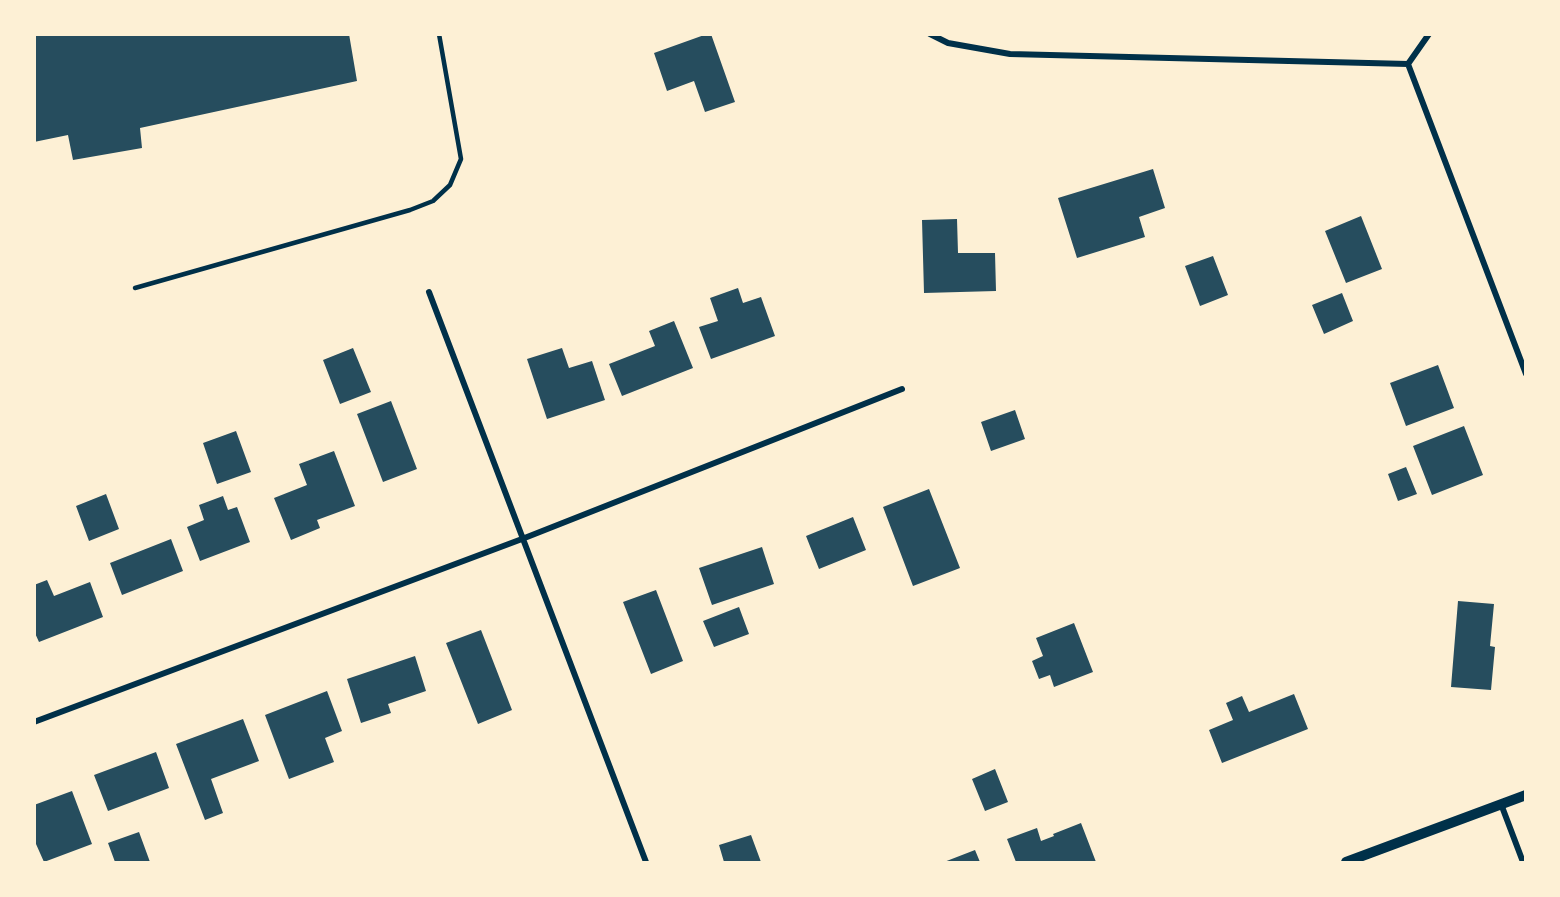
<!DOCTYPE html>
<html>
<head>
<meta charset="utf-8">
<style>
	body { margin:0 }
	#map { position:relative; width:1560px; height:897px; overflow:hidden; background:#fdf0d5; font-family:"Sofia Sans Condensed",sans-serif }
	canvas { display:block }
	.frame { position:absolute; inset:0; border:36px solid #fdf0d5; pointer-events:none }
</style>
</head>
<body>
<div id="map">
<canvas width="1560" height="897"></canvas>
<div class="frame"></div>
</div>
<script>
const c = document.querySelector('canvas').getContext('2d');
c.lineJoin = 'round';
function fill(path, color) {
  c.fillStyle = color;
  c.fill(path, 'evenodd');
}
function strokePath(path, color, width, dash) {
  c.strokeStyle = color;
  c.lineWidth = width;
  c.lineCap = dash ? 'butt' : 'round';
  c.setLineDash(dash || []);
  c.stroke(path);
}
fill(new Path2D(`
	M34,34h315l8,47 -217,47 2,20 -69,12 -5,-25 -34,7z
	M707,34h4l24,68 -30,10 -11,-31 -27,10 -13,-38z
	M1153,169l12,39 -26,9 6,20 -68,21 -19,-60z
	M1361,216l21,53 -36,14 -21,-52z
	M957,219l1,34h37l1,38 -72,2 -2,-73z
	M1213,256l15,39 -28,11 -15,-40z
	M738,288l5,15 18,-6 14,39 -64,23 -12,-32 19,-6 -8,-23z
	M1342,293l11,28 -29,13 -12,-29z
	M674,321l19,47 -71,28 -13,-32 46,-18 -6,-15z
	M353,348l18,44 -31,12 -17,-44z
	M562,348l7,20 23,-7 13,39 -58,19 -20,-60z
	M1438,365l16,43 -48,18 -16,-43z
	M391,401l26,68 -34,13 -26,-68z
	M1015,410l10,29 -34,12 -10,-29z
	M1464,426l19,49 -51,20 -19,-49z
	M236,431l15,41 -34,12 -14,-41z
	M334,451l21,55 -38,14 3,8 -29,12 -17,-42 33,-13 -8,-21z
	M1406,467l11,27 -19,7 -10,-27z
	M929,489l31,79 -47,18 -30,-79z
	M106,494l13,35 -30,12 -13,-35z
	M223,496l5,14 9,-3 13,35 -50,19 -13,-34 17,-7 -5,-15z
	M853,517l13,33 -47,19 -13,-33z
	M171,539l12,32 -61,24 -12,-32z
	M762,547l12,37 -62,21 -13,-37z
	M47,580l7,16 36,-14 13,35 -64,25 -5,-11v-46z
	M656,590l27,71 -32,13 -28,-72z
	M1458,601l36,3 -4,42 5,1 -4,43 -40,-3z
	M739,607l10,27 -35,13 -11,-26z
	M1074,623l19,49 -39,15 -4,-12 -11,4 -7,-18 11,-5 -7,-18z
	M481,630l31,80 -34,14 -32,-81z
	M415,656l11,35 -38,13 3,9 -30,10 -14,-44z
	M327,691l15,40 -17,7 9,24 -45,17 -24,-64z
	M1294,694l14,35 -86,34 -13,-33 24,-10 -7,-17 16,-7 7,16z
	M243,719l16,42 -48,18 12,34 -18,7 -29,-76z
	M156,752l13,36 -61,23 -14,-36z
	M995,769l13,33 -23,9 -13,-32z
	M72,791l20,53 -48,18 -8,-18 -2,1v-40z
	M1081,823l15,39h-80l-9,-23 30,-11 4,13 13,-5 -1,-2z
	M139,832l11,30h-35l-7,-19z
	M751,835l10,27h-37l-5,-17z
	M975,850l5,12h-36z`), '#264d5e');
strokePath(new Path2D(`
	M135,288l275,-78 23,-9 17,-16 11,-26 -22,-125`), '#003049', 4.5);
strokePath(new Path2D(`
	M930,34l18,9 62,11 398,10
	M1408,64l118,310
	M1408,64l21,-30
	M429,292l217,570
	M34,722l488,-183 380,-150
	M1501,804l22,58`), '#003049', 6);
strokePath(new Path2D(`
	M1346,862l180,-67`), '#003049', 10);
</script>
</body>
</html>
